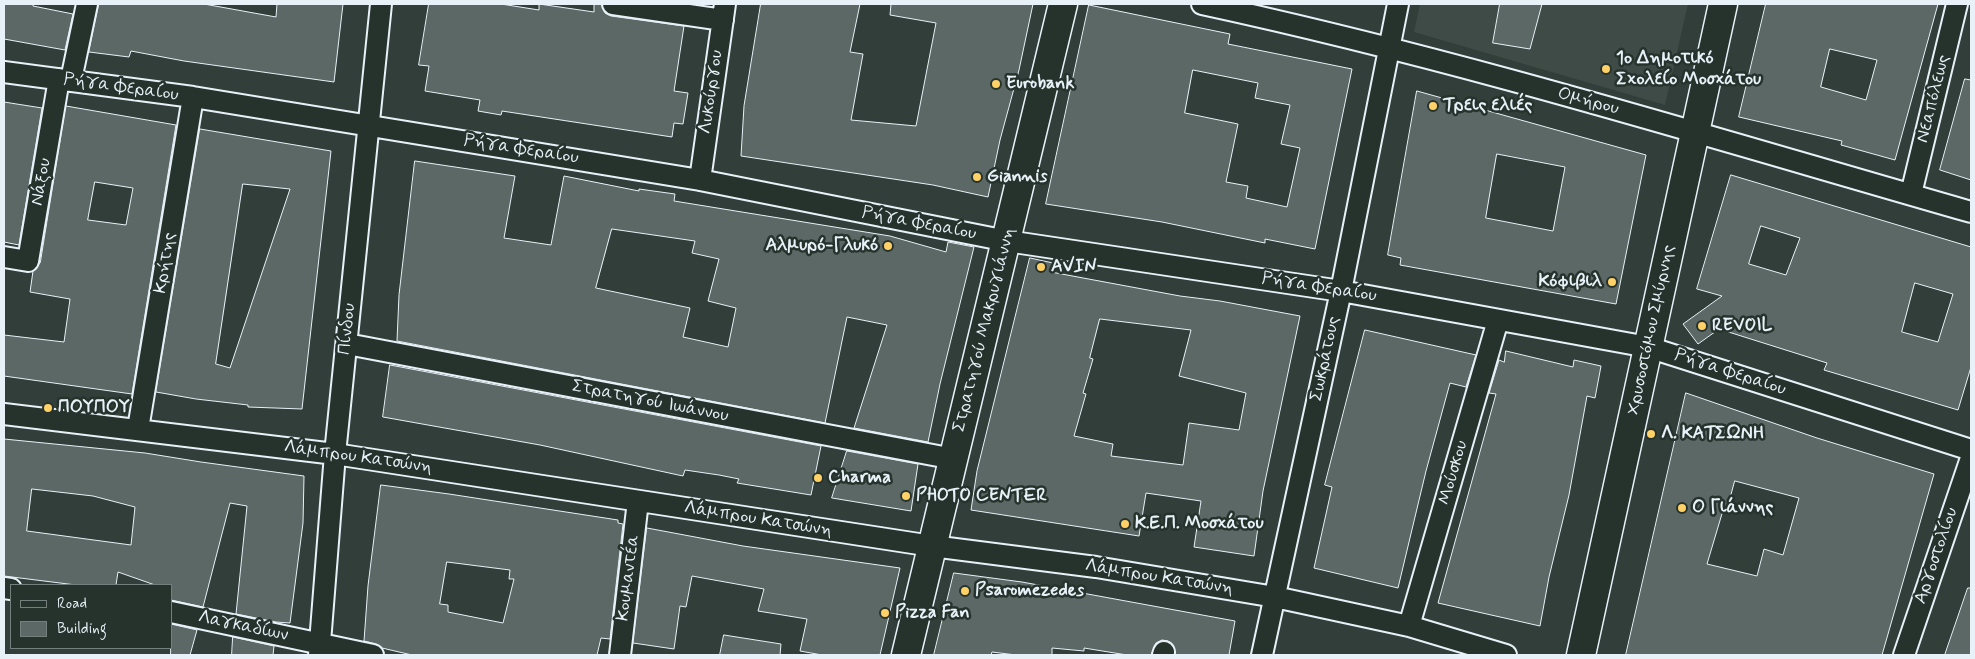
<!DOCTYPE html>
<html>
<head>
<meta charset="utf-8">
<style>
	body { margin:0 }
	#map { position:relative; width:1975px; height:659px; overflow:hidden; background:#323e39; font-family:Mynerve,sans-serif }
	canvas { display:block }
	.frame { position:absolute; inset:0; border:5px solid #e8f1f8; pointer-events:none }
	.legend { position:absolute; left:10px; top:584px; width:162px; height:65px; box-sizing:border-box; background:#26332d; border:1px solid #747f7e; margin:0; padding:6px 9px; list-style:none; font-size:15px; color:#e8f1f8 }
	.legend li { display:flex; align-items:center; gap:10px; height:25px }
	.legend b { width:25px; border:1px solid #747f7e }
</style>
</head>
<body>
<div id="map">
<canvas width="1975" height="659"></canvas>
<div class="frame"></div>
<ul class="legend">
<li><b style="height:6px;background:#26332d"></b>Road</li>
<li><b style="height:14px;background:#5c6865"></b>Building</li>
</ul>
</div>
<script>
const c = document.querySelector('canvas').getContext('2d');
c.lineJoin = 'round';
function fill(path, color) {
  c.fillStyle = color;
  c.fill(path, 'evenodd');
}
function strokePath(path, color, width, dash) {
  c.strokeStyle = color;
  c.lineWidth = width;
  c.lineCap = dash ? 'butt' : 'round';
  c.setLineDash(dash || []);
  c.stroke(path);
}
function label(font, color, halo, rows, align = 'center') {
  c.font = font + ' Mynerve,sans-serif';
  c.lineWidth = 5;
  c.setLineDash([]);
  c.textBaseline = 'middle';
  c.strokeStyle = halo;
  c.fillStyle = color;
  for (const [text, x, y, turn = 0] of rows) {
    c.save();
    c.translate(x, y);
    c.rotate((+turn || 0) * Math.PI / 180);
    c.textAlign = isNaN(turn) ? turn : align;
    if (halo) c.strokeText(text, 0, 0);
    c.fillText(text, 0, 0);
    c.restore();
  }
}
fill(new Path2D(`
	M1420,4h268l-23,101 -251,-73z`), '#3f4b46');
const building = new Path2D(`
	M4,4h29v2l40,8 -8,36 -61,-11z
	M99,4h105l72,13 1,-13h66l-9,78 -150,-21 -53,-10 -2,6 -40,-5z
	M429,4h72l38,6v-6l55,8v-8h7l4,9 6,3 73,10 -10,65 14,2 -5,31 -9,-1 -2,14 -170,-26 -1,4 -23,-4 2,-11 -55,-9 4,-25 -10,-1z
	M761,4h99l-10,48 13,2 -12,66 65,6 20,-103 -46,-8 1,-11h142l-14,66 -19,70 -12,57 -55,-12 -192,-29 3,-50z
	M1500,4h42l-12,45 -37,-6z
	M1766,4h172l-43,156 -54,-15 1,-4 -103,-24zM1830,49l47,11 -11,40 -45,-13z
	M1089,5l141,29 -2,10 124,25 -37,180 -50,-10v4l-103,-21 -116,-18zM1193,70l65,13 -3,15 35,7 -9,39 19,4 -13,59 -41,-9 2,-12 -22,-4 12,-58 -53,-11z
	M1965,79l6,1v100l-31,-10z
	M1417,91l229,64 -30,149 -216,-39 1,-7 -13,-3zM1497,154l68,13 -12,64 -67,-13z
	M4,102l38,6 -23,137 -15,-3z
	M66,106l110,19 -44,269 -128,-18v-41l60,7 6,-43 -40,-7 3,-21 7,-8zM95,182l38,6 -7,37 -38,-5z
	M200,129l131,22 -29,258 -54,-2v-2l-52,-6 -40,-7zM243,184l47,5 -60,179 -14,-4z
	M415,161l100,15 -11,62 47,7 13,-69 75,15v-2l36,5 -1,7 216,35 56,16 2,-10 26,5 -34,137 -12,58 -74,-14 33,-103 -40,-8 -22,106 -428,-82 2,-46zM612,229l83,12 -3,12 27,6 -11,42 28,7 -8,39 -45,-10 7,-29 -94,-20z
	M1731,175l240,72v120l-13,43 -134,-40 3,-7 -108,-34 -21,15 -15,-20 39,-28 -25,-7zM1761,226l39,12 -14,37 -37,-11zM1915,283l38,11 -15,48 -36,-10z
	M1030,258l23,5 -2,9 129,24 40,5 80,15 -37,175 -9,65 -60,-9 7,-46 -55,-8 -7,43 -168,-26 6,-39zM1100,319l91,11 -12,46 67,17 -7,37 -50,-7 -6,42 -72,-9 2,-12 -39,-8 12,-42 -3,-1 10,-34 -3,-1z
	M1365,330l111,25 -10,32 -16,-4 -24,88 -28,117 -84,-20 18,-81 -7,-2z
	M1506,351l67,16 1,-7 27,6 -6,32 -8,-2 -18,99 -20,82 -9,49 -102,-23 58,-209 -7,-1 10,-33 5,2z
	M390,365l431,81 -10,49 -74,-12 2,-4 -20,-4 -34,-5 -2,6 -143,-31 -157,-28z
	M1686,393l131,45 117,36 -52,181h-256zM1735,481l64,17 -16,57 -19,-6 -7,27 -50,-12 17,-57 3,1z
	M4,439l141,14 56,9 103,14 -1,47 -13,100 -14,-1 -40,-8 11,-108 -17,-3 -27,104 -32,-7v-15h-16l-37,-13 -2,13h-40l-72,-9zM32,489l61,7 42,11 -4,38 -104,-14z
	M847,451l71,13 -7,47 -79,-13z
	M381,485l68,9 169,26v3l5,1 -13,115 -9,-1 -4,17h-185l-30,-7 -6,-4 -12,-3 4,-55zM447,562l63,8 -1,9h5l-11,44 -55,-11v-7l-8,-1z
	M647,528l96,18 157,22 -20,87h-58l-22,-4 7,-32 -49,-8 6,-22 -72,-13 -6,31 -6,-1 -6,43 -41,-6z
	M954,573l68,9 213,39 -6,34h-54l-2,-10 -5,-4 -6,-1 -6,3 -5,12h-24l-43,-7v3l-32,-3v7h-36l-24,-3 -1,3h-57z
	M1968,588h3v67h-26z
	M171,624l26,6 -7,25h-19z
	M724,635l57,9 -1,11h-60z
	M233,637l41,9 -1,9h-41z`);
fill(building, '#5c6865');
strokePath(building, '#e8f1f8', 1);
const street = new Path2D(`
	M613,4l110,16
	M1202,4c260,56 514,135 769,208
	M4,72l189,25 312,51 195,32 307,61 334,50 307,56 323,103
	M71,80l16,-76
	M700,180l25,-176
	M1911,194l46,-190
	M4,257l24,4 31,-182
	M347,344l607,115
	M4,414l331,40 597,92 164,21 179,30 134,29 97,29
	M138,429l55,-332
	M4,588l7,1
	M171,612l202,43
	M1409,626l89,-306
	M319,655l16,-201 46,-450
	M620,655l18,-154
	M1163,655l1,-3
	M1262,655l79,-364 57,-287
	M1904,655l67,-197`);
const secondary = new Path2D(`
	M906,655l157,-651
	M1581,655l142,-651`);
strokePath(street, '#e8f1f8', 24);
strokePath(secondary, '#e8f1f8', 31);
strokePath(street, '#26332d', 20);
strokePath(secondary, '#26332d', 28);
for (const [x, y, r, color] of [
	[1606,69,5,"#ffd166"],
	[996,84,5,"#ffd166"],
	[1433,106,5,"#ffd166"],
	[977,177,5,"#ffd166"],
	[888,246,5,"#ffd166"],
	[1041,267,5,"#ffd166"],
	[1612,282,5,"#ffd166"],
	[1702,326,5,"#ffd166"],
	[48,408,5,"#ffd166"],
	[1651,434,5,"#ffd166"],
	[818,478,5,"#ffd166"],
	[906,496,5,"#ffd166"],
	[1682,508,5,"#ffd166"],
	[1125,524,5,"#ffd166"],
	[965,591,5,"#ffd166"],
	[885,613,5,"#ffd166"]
]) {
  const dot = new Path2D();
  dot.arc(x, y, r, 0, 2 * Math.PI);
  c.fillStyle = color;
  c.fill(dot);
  strokePath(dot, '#26332d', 2);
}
label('bold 18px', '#e8f1f8', '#26332d', [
	["1ο Δημοτικό",1616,59],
	["Σχολείο Μοσχάτου",1616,80],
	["Eurobank",1006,84],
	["Τρεις ελιές",1443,106],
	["Giannis",987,177],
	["Αλμυρό-Γλυκό",878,246,"right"],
	["AVIN",1051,267],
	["Κόφιβιλ",1602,282,"right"],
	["REVOIL",1712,326],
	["ΠΟΥΠΟΥ",58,408],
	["Λ. ΚΑΤΣΩΝΗ",1661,434],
	["Charma",828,478],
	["PHOTO CENTER",916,496],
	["Ο Γιάννης",1692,508],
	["Κ.Ε.Π. Μοσχάτου",1135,524],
	["Psaromezedes",975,591],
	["Pizza Fan",895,613]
], 'left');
label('18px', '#e8f1f8', '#26332d', [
	["Ρήγα Φεραίου",121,88,8],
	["Λυκούργου",712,92,-82],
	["Νεαπόλεως",1934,99,-76],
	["Ομήρου",1588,102,15],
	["Ρήγα Φεραίου",521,150,9],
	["Νάξου",42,182,-80],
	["Ρήγα Φεραίου",919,224,11],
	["Κρήτης",166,263,-81],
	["Ρήγα Φεραίου",1319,288,9],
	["Πίνδου",348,329,-84],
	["Στρατηγού Μακρυγιάννη",985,330,-76],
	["Χρυσοστόμου Σμύρνης",1652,330,-78],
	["Σωκράτους",1326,359,-78],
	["Ρήγα Φεραίου",1730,373,18],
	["Στρατηγού Ιωάννου",650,402,11],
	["Λάμπρου Κατσώνη",358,458,8],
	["Μούσκου",1454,473,-74],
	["Λάμπρου Κατσώνη",758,520,9],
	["Αργοστολίου",1937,556,-71],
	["Κουμαντέα",629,578,-83],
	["Λάμπρου Κατσώνη",1159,578,9],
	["Λαγκαδίων",243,627,12]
]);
</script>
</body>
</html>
